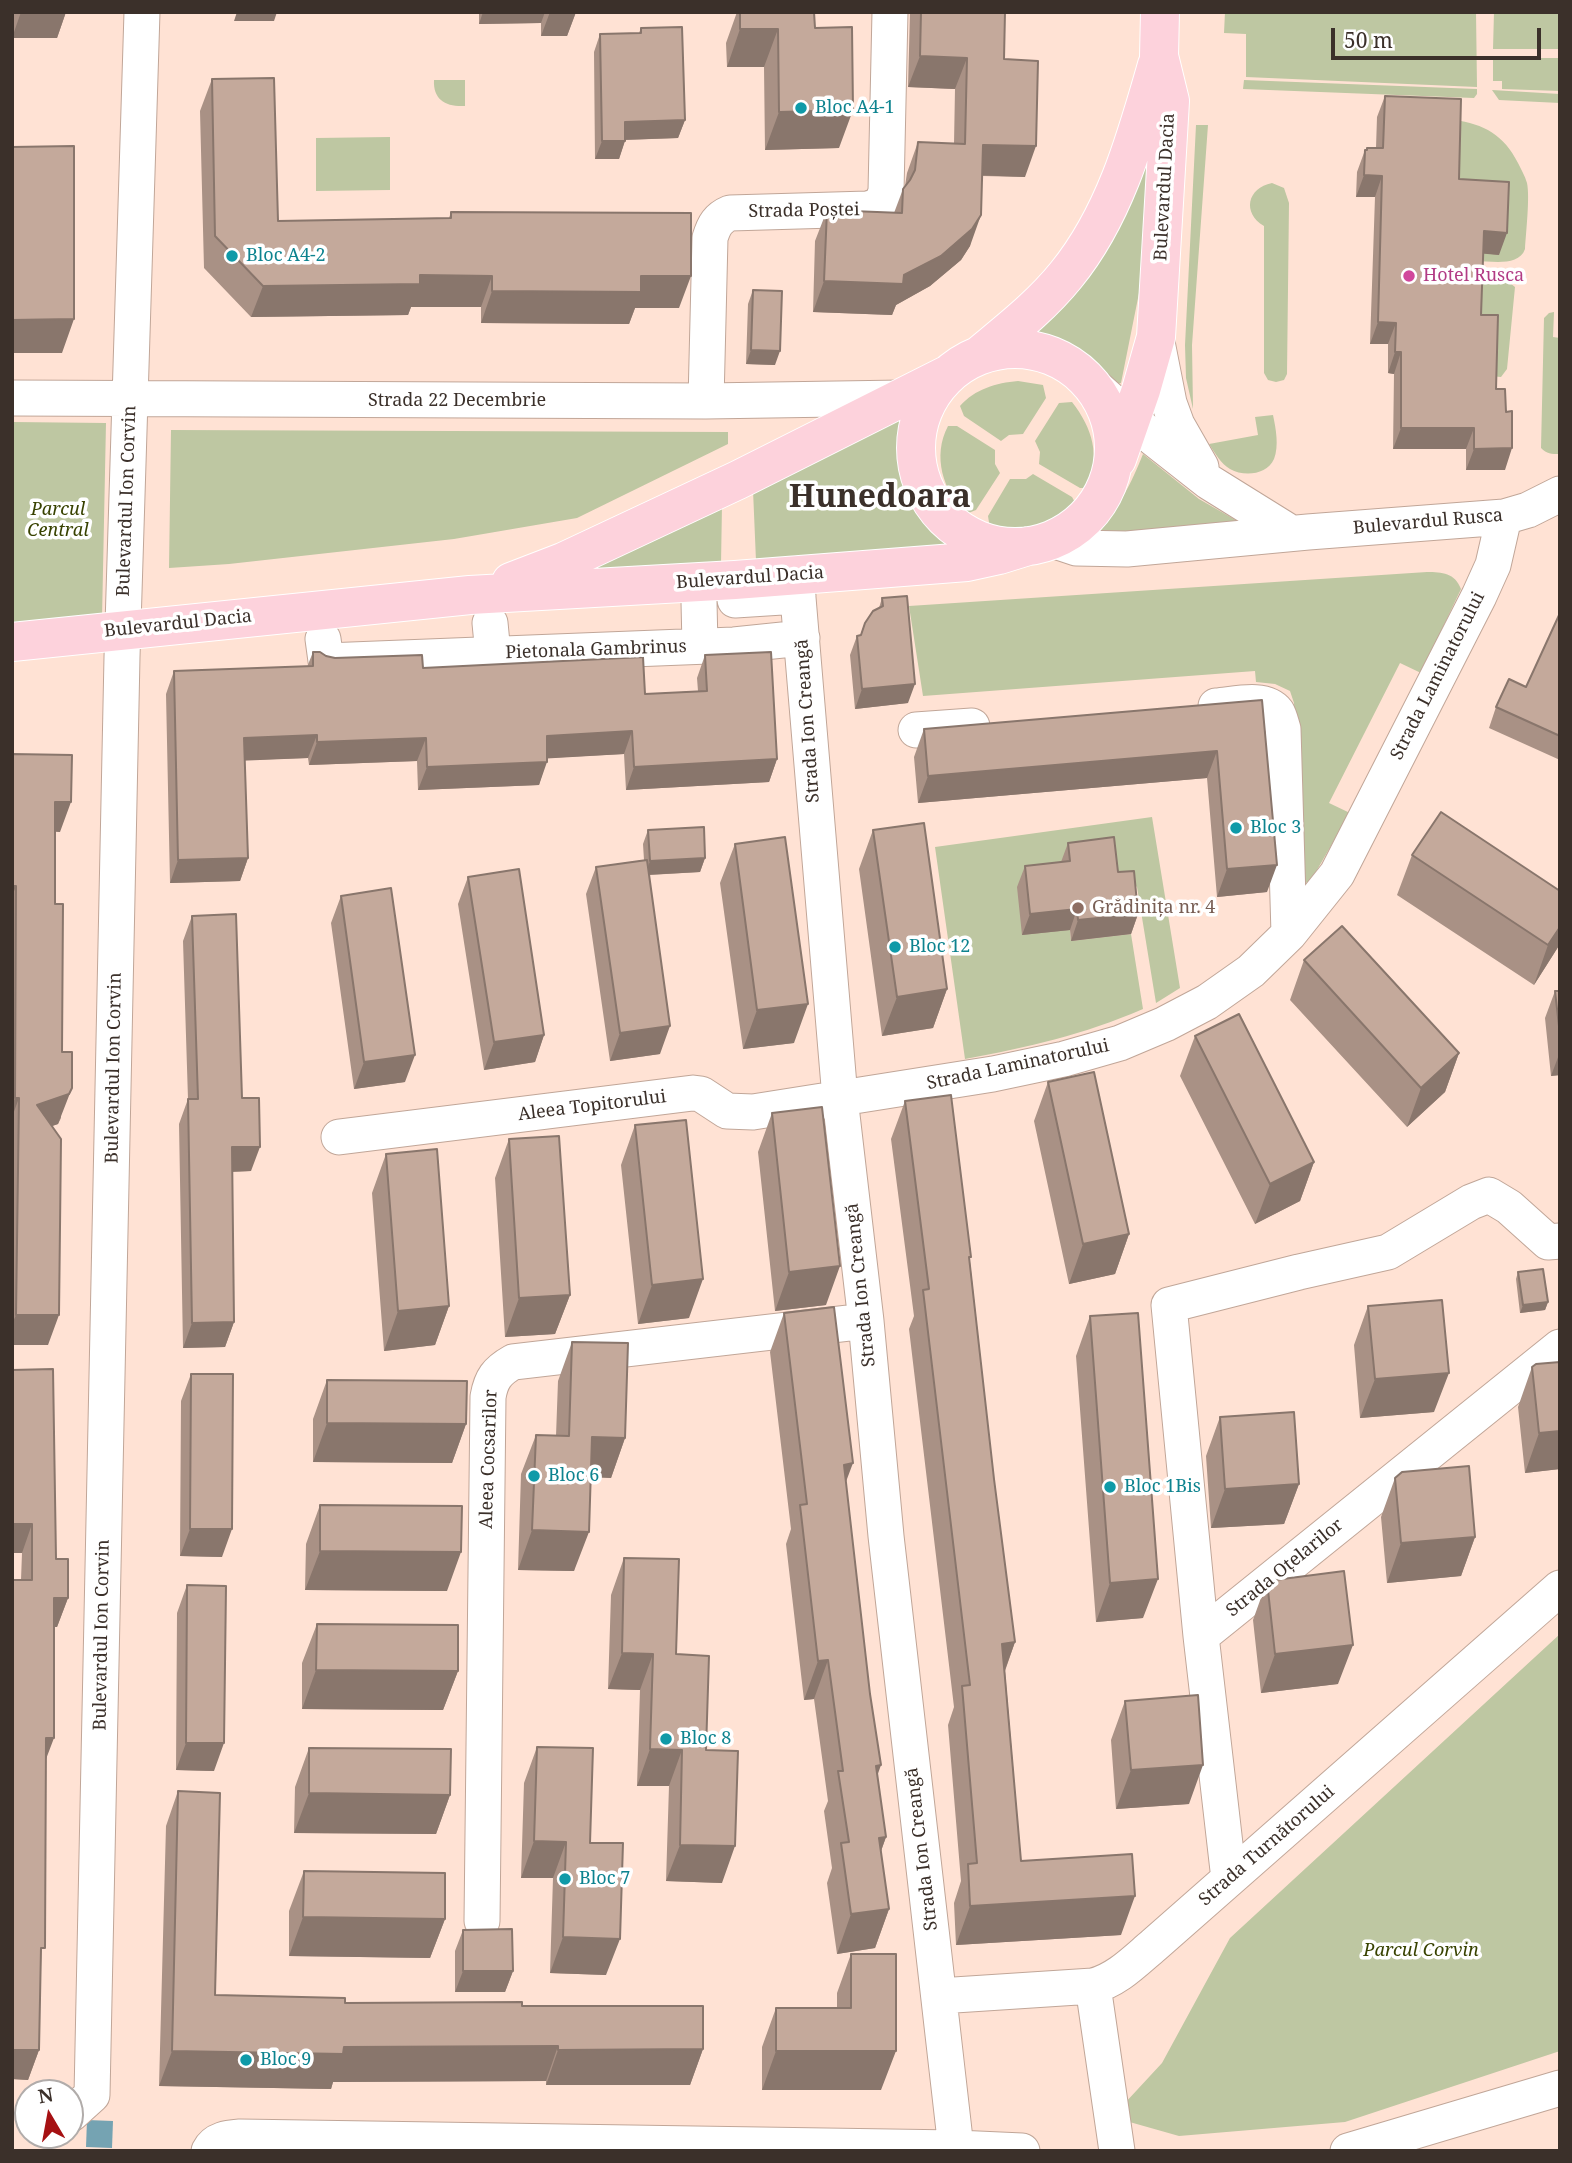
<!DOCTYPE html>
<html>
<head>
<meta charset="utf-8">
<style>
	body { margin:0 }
	#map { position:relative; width:1572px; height:2163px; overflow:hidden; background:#ffe2d4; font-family:"Noto Serif",serif }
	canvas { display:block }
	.frame { position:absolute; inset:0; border:14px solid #3b302a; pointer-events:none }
	.north { position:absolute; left:14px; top:2079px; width:70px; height:70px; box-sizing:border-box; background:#fff; border:2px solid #b1acaa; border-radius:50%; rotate:350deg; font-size:19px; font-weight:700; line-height:28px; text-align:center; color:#3b302a }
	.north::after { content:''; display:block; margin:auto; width:24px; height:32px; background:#a61113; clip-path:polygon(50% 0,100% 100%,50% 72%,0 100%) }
	.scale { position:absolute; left:1331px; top:28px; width:210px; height:32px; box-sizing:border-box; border:4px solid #3b302a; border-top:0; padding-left:9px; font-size:21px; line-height:24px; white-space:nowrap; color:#3b302a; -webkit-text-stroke:5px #fff; paint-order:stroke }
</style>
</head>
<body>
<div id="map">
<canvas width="1572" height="2163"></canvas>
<div class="frame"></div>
<div class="north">N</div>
<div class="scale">50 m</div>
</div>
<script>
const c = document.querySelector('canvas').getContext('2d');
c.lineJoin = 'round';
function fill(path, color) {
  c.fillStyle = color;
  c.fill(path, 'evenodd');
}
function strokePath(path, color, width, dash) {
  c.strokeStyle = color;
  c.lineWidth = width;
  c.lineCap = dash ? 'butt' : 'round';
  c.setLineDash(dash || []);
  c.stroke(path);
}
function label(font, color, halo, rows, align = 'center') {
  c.font = font + ' "Noto Serif",serif';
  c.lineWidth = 7;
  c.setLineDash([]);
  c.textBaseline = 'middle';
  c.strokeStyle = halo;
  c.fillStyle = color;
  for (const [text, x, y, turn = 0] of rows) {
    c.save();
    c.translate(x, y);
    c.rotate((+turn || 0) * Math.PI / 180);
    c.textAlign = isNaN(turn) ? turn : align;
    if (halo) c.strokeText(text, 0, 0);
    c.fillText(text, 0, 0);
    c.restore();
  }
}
fill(new Path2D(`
	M1225,12h251l1,75 -231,-10v-43l-22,-1z
	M1494,12h66v37h-67z
	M1493,58h67v33l-58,-2v-8h-9z
	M434,80h31v26c-19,1 -32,-6 -31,-26z
	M1244,80l233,9v5l-3,4 -231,-9z
	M1492,90l68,4v9l-61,-3z
	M1454,120c30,4 50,15 64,43 3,6 7,13 9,20 3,14 -1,49 -2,66 -6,18 -34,12 -49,12l-25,-60z
	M1196,125h12l-16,220 1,64 -7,-31 -1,-33z
	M390,137v53l-74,1v-53z
	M1148,151l-4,104 -5,38 -18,90 -4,1c-24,-27 -46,-39 -81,-49l-1,-2z
	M1272,183l12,5 5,15 -2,171 -3,6 -8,2 -8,-2 -4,-7v-147c-22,-13 -17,-38 8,-43z
	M1475,280c12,1 31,-2 40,7l-8,82 -6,8 -12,-1 -16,-40z
	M1554,312l-1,25 7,1v116c-9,0 -13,0 -19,-6l3,-130 5,-5z
	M1018,381l25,4 3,13 -23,36 -14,1 -8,6 -37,-25 -4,-10c15,-17 36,-23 58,-25z
	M923,400c-4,10 -9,20 -12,30 -10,34 4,76 27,101 6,7 14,12 21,17l-203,13 -3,-71z
	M1072,402c21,27 28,53 16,86h-8l-41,-24 1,-12 -5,-11 24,-38z
	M1273,415c3,14 6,31 1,44 -7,16 -30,18 -44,10 -9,-5 -15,-16 -21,-25l49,-9 -3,-18z
	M12,422l94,1 -4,196 -90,9z
	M948,426h9l38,24v14l5,9 -24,37 -10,4c-23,-23 -34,-58 -18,-88z
	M171,430l557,2v12l-151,74 -123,21 -225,25 -60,4z
	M1143,454l56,45 54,31 -158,2c23,-21 37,-50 48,-78z
	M1033,474l39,23 5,9c-21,26 -56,33 -87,23l-2,-13 22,-37h16z
	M722,505l-1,59 -149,8z
	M1427,572c15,0 28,1 34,17l-40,84 -21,-10 -71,140 21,10 -40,69 -6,1 -5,-4 -5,-176 -4,-12 -15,-7 -19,-2 -1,-11 -332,25 -14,-90z
	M1152,817l28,171 -24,15 -19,-116 -6,-6 -61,49 1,11 60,-7 12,75c-60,26 -114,38 -178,50l-30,-212z
	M1560,1634v417l-215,71 -166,14 -67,-19 50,-54 68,-125z`), '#bec7a2');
fill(new Path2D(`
	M87,2120l26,1 -1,27 -26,-1z`), '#75a3b2');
const minor = new Path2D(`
	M1156,337l13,66 8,22 24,42
	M1090,382l63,56 56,44 82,51
	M12,398l694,3 196,-3
	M706,401l4,-163c4,-13 8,-20 20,-25l138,-4c11,-3 15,-7 18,-18l4,-179
	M1052,540l24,8 51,1 181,-17 196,-15 24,-7 32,-16
	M796,574l44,524 26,223 20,215 70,612
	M735,600l63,-4
	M699,602l1,44
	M490,623l3,31
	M323,639l3,22 408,-16 68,-7
	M1216,706c17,-1 49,-10 61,6 3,5 4,11 6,17l6,205
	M916,730l56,-4
	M339,1137l354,-44 8,1 26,17 26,1 240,-38 71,-15 56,-16 45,-19 42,-22 44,-31 38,-37 48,-60 142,-278 14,-31 11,-48
	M1201,1636l-32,-331 130,-33 89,-20 83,-50 18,-7 20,12 39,35 12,-1
	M1229,1879l-28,-243 359,-289
	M482,1921l6,-524c3,-18 9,-26 25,-35l353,-41
	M939,1996l154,-10
	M71,2114l21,-19 30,-1438 20,-645
	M209,2151c6,-12 19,-13 31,-14l716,11 66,3
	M1117,2151l-24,-165c24,-6 42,-25 61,-41l406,-357
	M1348,2151l212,-63`);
const major = new Path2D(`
	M916 448a99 99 0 1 1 198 0a99 99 0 1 1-198 0Z
	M980,355c30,-25 61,-49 86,-80 49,-60 70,-137 91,-210
	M1117,459l24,-69 15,-53 14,-236 -11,-45 1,-44
	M511,582l52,-20 175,-82 209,-105
	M12,642l458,-47 265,-15 232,-18 32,-7 29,-9`);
strokePath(minor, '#c1a698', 37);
strokePath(major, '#fff', 40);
strokePath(minor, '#fff', 35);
strokePath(major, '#fdd2dc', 38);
fill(new Path2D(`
	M12,12h54l-9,26h-45z
	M479,12h97l-9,24h-26v-13l-62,1z
	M737,12h77l1,16 24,120 -74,2 -1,-83h-37l-1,-24z
	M910,12h95l-1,47 21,118 -43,-1 -12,70 -9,14 -31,26 -34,19 -4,10 -79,-3 2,-71 12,-31 67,3 9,-24 2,-3 2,-13 11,-31 36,2 1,-55 -47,-2z
	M641,28l44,92 -7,18 -53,2 -6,19h-24l-1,-107 6,-18 39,-1z
	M212,79l66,142 171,-3 2,-6 228,96h-44l-6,16 -148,-1v-16h-70l-3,8 -157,2 -47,-49 -4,-157z
	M1385,96l74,83 40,76 -16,-2 -2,62 15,74 9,81h-39v-21h-73l1,-75 -6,-1v-29h-18l5,-147h-19l1,-25 8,-22 11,-2 1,-31z
	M753,290l22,75 -29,-1 2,-60z
	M882,598l26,105 -53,6 -5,-54 7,-19h3l5,-13 14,-15z
	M1560,613v147l-71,-32 7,-21 30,-20z
	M313,652l22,6 310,36 53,-3 -1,-13 8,-23 72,104 -8,23 -143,8 -2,-36 -77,4 -8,27 -121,5 -1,-29 -108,4 -1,-7 -63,2 3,98 -8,23 -70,2 -4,-189 8,-23 133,-4z
	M1262,700l5,192 -50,5 -10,-119 -289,25 -4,-46 10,-28z
	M12,754l48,78 -5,-1v73l6,214 -3,6 -6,2 -4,219h-36z
	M648,830l57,28 -5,14 -51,3 11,179 -50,7 -24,-167 10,-27 48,-7 -1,-16z
	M873,830l74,159 -14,39 -51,8 -23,-167z
	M1068,843l50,29 20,42 -7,20 -60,7 -1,-11 -48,5 -5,-48 8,-21 36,-4z
	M735,844l59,199 -51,6 -23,-166z
	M1412,855l148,36v53l-26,41 -137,-90z
	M468,877l76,158 -9,27 -51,8 -26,-166z
	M341,896l64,186 -51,7 -23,-166z
	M192,916l50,182 9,73 -19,1 2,150 -9,25 -42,1 -4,-224 9,-25 -5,-158z
	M1304,960l155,93 -14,39 -38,35 -117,-127z
	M1555,991h5v84l-9,1 -6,-58z
	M1195,1036l119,126 -14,39 -45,23 -75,-148z
	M1048,1082l81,152 -14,40 -46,10 -35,-163z
	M905,1101l65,161 24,217 21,163 -10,29 16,190 100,74 -165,10 -2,-42 7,-22 -13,-156 6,-18 -45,-378 5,-13 -23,-177z
	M772,1113l54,192 -51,6 -17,-159z
	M635,1125l54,193 -51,6 -17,-159z
	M509,1139l61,156 -15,39 -50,3 -10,-159z
	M386,1154l63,152 -14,39 -51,6 -12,-158z
	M1518,1272l30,30 -3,8 -25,3 -4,-34z
	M1368,1306l66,106 -74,6 -6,-73z
	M784,1313l62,169 31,294 9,61 -5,14 8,58 -14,39 -38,6 -10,-71 5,-15 -8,-57 4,-10 -14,-102 -10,1 -18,-156 5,-15 -21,-177z
	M1090,1316l53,302 -47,4 -20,-266z
	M572,1342l53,96 -14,40 -21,-1 -16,94 -56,-1 3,-96 15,-39 20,1 2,-55z
	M1560,1362v107l-35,4 -7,-66 14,-40z
	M12,1370l44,189 12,39 -11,29h-3l-8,133 -7,290 -11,30 -16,-1v-499h9l1,-27z
	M191,1374l31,183 -42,-1 1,-155z
	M327,1380l139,44 -14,39 -139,-1v-43z
	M1220,1417l79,67 -15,40 -73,4 -5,-72z
	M1395,1478l80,59 -14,39 -74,7 -6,-66z
	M320,1505l127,86 -142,-1 1,-46z
	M624,1558l52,96 30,96 16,133 -56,-2 3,-95h-32l3,-96 -32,-1 3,-94z
	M1267,1581l71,103 -77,9 -8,-73z
	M187,1585l27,186 -38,-1 1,-157z
	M317,1624l141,47 -15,39 -141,-1v-46z
	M1125,1701l64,103 -73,5 -5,-69z
	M537,1747l53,96 16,132 -56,-2 3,-95h-32l3,-95z
	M309,1748l141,47 -14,39 -142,-1 1,-46z
	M178,1791l37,204 130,8 177,3 181,43 -13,36h-144v-4l-213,1 -2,7 -172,-3 7,-260z
	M304,1871l141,48 -15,39 -141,-2v-45z
	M463,1930l50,41 -8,21h-50v-41z
	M851,1954l30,136h-119v-43l14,-39h61v-15z`), '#a99185');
fill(new Path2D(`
	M21,12h45l-9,26h-45z
	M237,12h40l-3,9h-40z
	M483,12h62l-4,11 -62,1z
	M550,12h26l-9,24h-26z
	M740,29h38l-14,38h-37z
	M920,56l47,2 -12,31 -47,-2z
	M853,110l-14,38 -74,2 14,-38z
	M685,120l-7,18 -59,2 6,-18z
	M602,141h23l-6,18h-24z
	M983,145l53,1 -11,31 -53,-2z
	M1364,175l18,1 -7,21h-19z
	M981,215l-11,31 -9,14 -31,26 -34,19 -4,10 -79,-3 11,-31 80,-6z
	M1484,231l23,2 -8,22 -23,-2z
	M420,275l72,1 -11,31h-70l-3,8 -157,2 12,-31z
	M641,276h50l-12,32h-44l-6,16 -148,-1 11,-32z
	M74,319l-12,34h-50v-33z
	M1378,322l18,1 -8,21h-18z
	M751,350l29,1 -5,14 -29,-1z
	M1395,352h6l-7,22 -6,-1z
	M1401,428h73l-8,21h-73z
	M1512,448l-7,22h-39l8,-21z
	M915,684l-7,19 -53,6 7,-20z
	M632,731l-8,23 -86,5 9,-23z
	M317,735l-9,23 -72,3 8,-23z
	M426,738l-9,23 -108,4 8,-23z
	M1217,751l-10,27 -289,25 10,-27z
	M777,759l-8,23 -143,8 8,-23z
	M547,762l-8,23 -121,5 9,-23z
	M55,802h16l-11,30 -16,-1z
	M248,858l-8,23 -70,2 8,-23z
	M705,858l-5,14 -55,3 5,-14z
	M1277,865l-10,27 -50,5 10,-28z
	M12,886h4l-4,11z
	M1077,909l-7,21 -48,5 8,-21z
	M1138,914l-7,20 -60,7 7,-21z
	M1560,927v17l-26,41 14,-40z
	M947,989l-14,39 -51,8 15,-39z
	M808,1004l-14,39 -51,6 14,-39z
	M670,1026l-10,28 -50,7 10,-28z
	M544,1035l-9,27 -51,8 10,-28z
	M1560,1052v23l-9,1z
	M1459,1053l-14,39 -38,35 14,-39z
	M415,1055l-10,27 -51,7 10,-27z
	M72,1088l-14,36 -32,11 11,-30z
	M15,1098h4l-7,19v-12z
	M232,1147h28l-9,24 -28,1z
	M1314,1162l-14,39 -45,23 15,-40z
	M1129,1234l-14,40 -46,10 14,-40z
	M840,1266l-14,39 -51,6 14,-39z
	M703,1279l-14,39 -51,6 14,-39z
	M570,1295l-15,39 -50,3 14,-39z
	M1548,1302l-3,8 -25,3 3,-8z
	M449,1306l-14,39 -51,6 14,-40z
	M16,1315h43l-11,30h-36v-21z
	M234,1322l-9,25 -42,1 9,-25z
	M1449,1373l-15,39 -74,6 15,-39z
	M327,1423l139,1 -14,39 -139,-1z
	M1560,1431v38l-35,4 14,-40z
	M592,1437l33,1 -14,40 -34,-2z
	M853,1463l-15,40 6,-38z
	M1299,1484l-15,40 -73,4 14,-39z
	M12,1524h20l-10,29h-10z
	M190,1529h42l-10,28 -42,-1z
	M532,1530l57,2 -15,39 -56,-1z
	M1475,1537l-14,39 -74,7 14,-40z
	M320,1551l141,1 -14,39 -142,-1z
	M1158,1579l-15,39 -47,4 14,-39z
	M54,1598h14l-11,29h-14z
	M1015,1642l-14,39 1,-37z
	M1353,1645l-15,39 -77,9 14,-39z
	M622,1653l31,1 -13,36 -32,-1z
	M828,1660l-14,39 -10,1 14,-39z
	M316,1670l142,1 -15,39 -141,-1z
	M46,1738h8l-11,29z
	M186,1743h38l-10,28 -38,-1z
	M650,1749l32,1 -13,36h-32z
	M881,1765l-14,40 9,-39z
	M1203,1765l-14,39 -73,5 15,-39z
	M309,1793l141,2 -14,39 -142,-1z
	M886,1837l-14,39 7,-38z
	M534,1841l32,1 -13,36h-32z
	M680,1845l55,1 -13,37 -56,-2z
	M1135,1896l-14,39 -165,10 14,-39z
	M889,1909l-14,39 -38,6 14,-40z
	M303,1917l142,2 -15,39 -141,-2z
	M563,1937l57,2 -14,36 -56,-2z
	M463,1971h50l-8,21h-50z
	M558,2046l-12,35 -213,1 -2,7 -172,-3 13,-35 172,-4z
	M703,2049l-13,36h-144l12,-35z
	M12,2050h27l-11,30 -16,-1z
	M776,2051h120l-15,39h-119z`), '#89766c');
const building = new Path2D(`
	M740,12h74l1,16 37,-1 1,83 -74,2 -1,-83h-38z
	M921,12h84l-1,47 34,2 -2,85 -53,-1 -2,70 -9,14 -31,27 -37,19 -1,9 -79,-3 3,-71 75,3 1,-24 7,-9 5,-10 3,-28 47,2 2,-86 -47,-2z
	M682,27l3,93 -60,2v19h-23l-2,-107 41,-1v-5z
	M274,78l4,143 173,-3v-6l240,1v63h-50v16l-149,-1v-15l-72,-1v9l-157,2 -48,-50 -3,-157z
	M1385,96l76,3 -2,80 50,3 -2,51 -23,-2 -3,84h17l-2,74h9l1,23 6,-1v37l-38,1v-21h-73v-76h-6l1,-29 -18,-1 4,-146 -18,-1 1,-25h2v-2h16z
	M74,146v173l-62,1v-173z
	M753,290l29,1 -2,60 -29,-1z
	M907,596l8,88 -53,5 -5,-53 4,-1 4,-12 8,-12 10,-5 -1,-8z
	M1560,613v123l-64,-29 13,-28 17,8z
	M313,652h7l6,4 9,2 87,-3 1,13 220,-11 2,37 62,-3 -2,-36 66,-3 6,107 -143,8 -2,-36 -85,5v26l-120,5 -1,-29 -109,4v-7l-73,3 4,120 -70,2 -4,-189 139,-5z
	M1262,700l15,165 -50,4 -10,-118 -289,25 -4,-47z
	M12,754l60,1 -1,47h-16v102h8l-1,148h10v36l-3,6 -32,11 24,34 -2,176h-43l3,-217h-4l1,-212h-4z
	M1441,812l119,79v36l-12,18 -136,-90z
	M924,823l23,166 -50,8 -24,-167z
	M704,827l1,31 -55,3 -2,-31z
	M785,837l23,167 -51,6 -22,-166z
	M1114,837l4,35 16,-1 4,43 -60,6 -1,-11 -47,5 -5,-48 45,-5 -2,-18z
	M647,860l23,166 -50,7 -24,-166z
	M519,869l25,166 -50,7 -26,-165z
	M391,888l24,167 -51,7 -23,-166z
	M236,914l6,184h17l1,49h-28l2,175 -42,1 -4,-224h10l-6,-183z
	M1342,926l117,127 -38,35 -117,-128z
	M1555,991h5v44z
	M1239,1014l75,148 -44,22 -75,-148z
	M1094,1072l35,162 -46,10 -35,-162z
	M951,1095l20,162h-2l25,222 21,163 -13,2 19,217 111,-7 3,42 -165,10 -2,-42 9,-1 -15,-177 8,-1 -47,-395 6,-1 -24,-188z
	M822,1107l18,159 -51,6 -17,-159z
	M686,1120l17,159 -51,6 -17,-160z
	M559,1136l11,159 -51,3 -10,-159z
	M437,1149l12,157 -51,5 -12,-157z
	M1543,1269l5,33 -25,3 -5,-33z
	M1442,1300l7,73 -74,6 -7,-73z
	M834,1307l19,156 -9,2 26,229 11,71 -5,1 10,71 -7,1 10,71 -38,5 -10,-71 8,-1 -11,-71h5l-15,-111 -10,1 -18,-156 7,-1 -23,-191z
	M1138,1313l20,266 -48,4 -20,-267z
	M572,1342l56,1 -3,95 -33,-1 -3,95 -57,-2 4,-95 33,1z
	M1560,1362v69l-21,2 -7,-66 4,-3z
	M53,1369l3,190h12v39h-14v140h-8l-1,210h-4l-2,102h-27v-470h20v-56h-20v-154z
	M191,1374h42l-1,155h-42z
	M327,1380l140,1 -1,43 -139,-1z
	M1294,1412l5,72 -74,5 -5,-72z
	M1469,1466l6,71 -74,6 -6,-65 7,-6z
	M320,1505l142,1 -1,46 -141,-1z
	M624,1558l55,1 -3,95 33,2 -3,94 32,1 -3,95 -55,-1 2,-95 -32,-1 3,-95 -31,-1z
	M1344,1571l9,74 -78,9 -8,-73z
	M187,1585l39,1 -2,157h-38z
	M317,1624l141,1v46l-142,-1z
	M1198,1695l5,70 -72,5 -6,-69z
	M537,1747l56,1 -3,95h33l-3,96 -57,-2 3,-95 -32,-1z
	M309,1748l142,1 -1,46 -141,-2z
	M178,1791l42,2 -5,202 130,3v5l177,-1v4h181v43l-145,1v-4l-214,1 -1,7 -171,-3z
	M304,1871l141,2v46l-142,-2z
	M512,1929l1,42h-50v-41z
	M851,1954h45v97h-120v-43h75z`);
fill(building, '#c4a99b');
strokePath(building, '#89766c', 2);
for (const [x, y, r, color] of [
	[801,108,7,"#0f9aa8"],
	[232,256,7,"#0f9aa8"],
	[1409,276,7,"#d1479c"],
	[1236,828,7,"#0f9aa8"],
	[1078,908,7,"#8d6e63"],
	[895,947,7,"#0f9aa8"],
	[534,1476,7,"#0f9aa8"],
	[1110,1487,7,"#0f9aa8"],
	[666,1739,7,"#0f9aa8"],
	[565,1879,7,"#0f9aa8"],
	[246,2060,7,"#0f9aa8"]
]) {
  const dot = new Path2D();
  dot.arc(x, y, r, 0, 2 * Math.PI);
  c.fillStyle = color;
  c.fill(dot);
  strokePath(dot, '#fff', 2.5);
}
label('18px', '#0d838f', '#fff', [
	["Bloc A4-1",815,108],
	["Bloc A4-2",246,256],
	["Bloc 3",1250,828],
	["Bloc 12",909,947],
	["Bloc 6",548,1476],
	["Bloc 1Bis",1124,1487],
	["Bloc 8",680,1739],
	["Bloc 7",579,1879],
	["Bloc 9",260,2060]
], 'left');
label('18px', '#3b302a', '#fff', [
	["Bulevardul Dacia",1165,187,-87],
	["Strada Poștei",804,211,-1],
	["Strada 22 Decembrie",457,401],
	["Bulevardul Ion Corvin",127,501,-88],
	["Bulevardul Rusca",1428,522,-5],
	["Bulevardul Dacia",750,578,-4],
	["Bulevardul Dacia",178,624,-6],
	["Pietonala Gambrinus",596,650,-2],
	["Strada Laminatorului",1438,676,-63],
	["Strada Ion Creangă",808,721,-94],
	["Strada Laminatorului",1018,1065,-12],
	["Bulevardul Ion Corvin",114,1068,-89],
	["Aleea Topitorului",592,1106,-7],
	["Strada Ion Creangă",861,1285,-96],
	["Aleea Cocsarilor",489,1459,-88],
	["Strada Oțelarilor",1285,1568,-39],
	["Bulevardul Ion Corvin",102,1635,-89],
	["Strada Turnătorului",1267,1846,-41],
	["Strada Ion Creangă",922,1849,-97]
]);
label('18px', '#b23c85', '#fff', [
	["Hotel Rusca",1423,276]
], 'left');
label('italic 18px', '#384200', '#fff', [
	["Parcul",58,510],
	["Central",58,531],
	["Parcul Corvin",1421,1951]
]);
label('18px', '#785e54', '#fff', [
	["Grădinița nr. 4",1092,908]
], 'left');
label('bold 32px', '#3b302a', '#fff', [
	["Hunedoara",880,498]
]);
</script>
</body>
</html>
